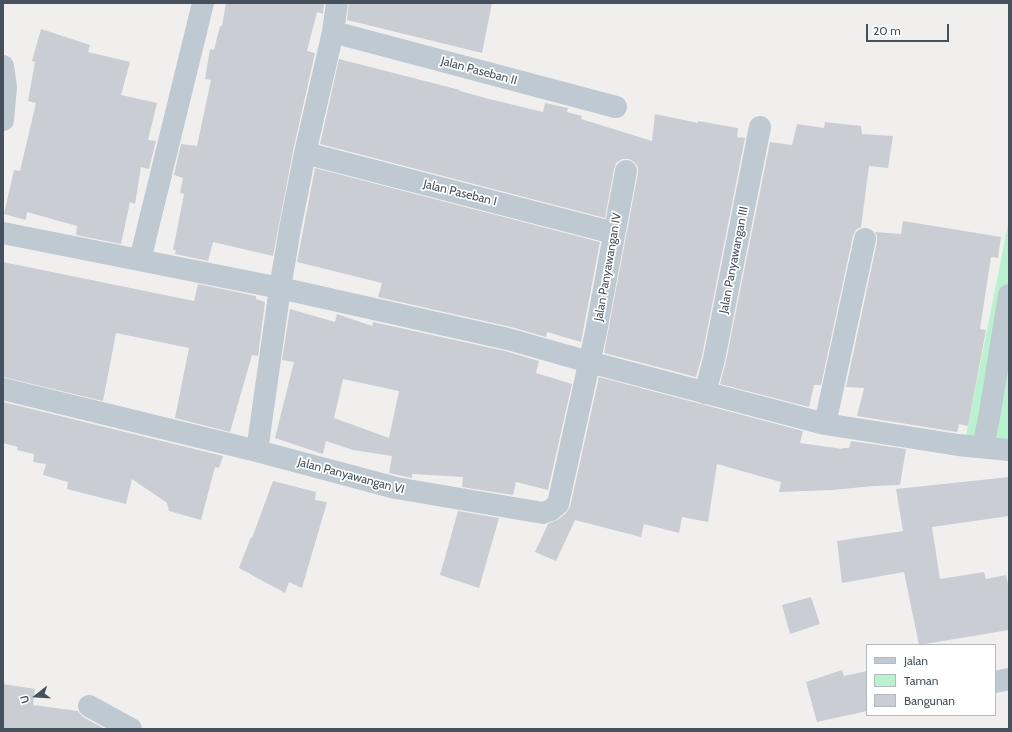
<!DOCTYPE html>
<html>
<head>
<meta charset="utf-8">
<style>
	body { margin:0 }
	#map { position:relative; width:1012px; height:732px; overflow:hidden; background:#f1eeee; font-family:Cabin,sans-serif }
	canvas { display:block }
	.frame { position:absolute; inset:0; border:4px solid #45525e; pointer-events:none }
	.legend { position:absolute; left:866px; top:644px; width:130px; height:72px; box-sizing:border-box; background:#fff; border:1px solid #b5babf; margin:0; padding:5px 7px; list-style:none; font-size:12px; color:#45525e }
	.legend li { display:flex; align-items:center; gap:8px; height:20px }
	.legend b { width:20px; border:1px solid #b5babf }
	.north { position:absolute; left:16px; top:676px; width:40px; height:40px; -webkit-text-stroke:3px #fff; paint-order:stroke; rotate:253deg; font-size:11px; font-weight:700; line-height:16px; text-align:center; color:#45525e }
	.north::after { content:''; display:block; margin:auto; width:14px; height:18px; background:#45525e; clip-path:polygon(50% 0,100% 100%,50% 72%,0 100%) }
	.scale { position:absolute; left:866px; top:24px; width:83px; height:18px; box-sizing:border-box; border:2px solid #45525e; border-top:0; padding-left:5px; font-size:12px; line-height:14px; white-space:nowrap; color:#45525e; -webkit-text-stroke:3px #fff; paint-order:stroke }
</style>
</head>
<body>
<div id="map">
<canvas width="1012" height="732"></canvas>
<div class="frame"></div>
<ul class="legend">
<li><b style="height:5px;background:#bec9d2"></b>Jalan</li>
<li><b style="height:11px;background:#b9f3ce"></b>Taman</li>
<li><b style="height:11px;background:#cacdd4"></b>Bangunan</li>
</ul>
<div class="north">U</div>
<div class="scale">20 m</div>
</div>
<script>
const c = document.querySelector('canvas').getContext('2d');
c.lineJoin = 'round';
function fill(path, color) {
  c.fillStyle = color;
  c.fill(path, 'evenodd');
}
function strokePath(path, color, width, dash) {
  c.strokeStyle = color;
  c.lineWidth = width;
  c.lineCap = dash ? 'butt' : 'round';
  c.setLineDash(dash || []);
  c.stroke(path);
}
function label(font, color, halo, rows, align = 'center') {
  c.font = font + ' Cabin,sans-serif';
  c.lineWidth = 3.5;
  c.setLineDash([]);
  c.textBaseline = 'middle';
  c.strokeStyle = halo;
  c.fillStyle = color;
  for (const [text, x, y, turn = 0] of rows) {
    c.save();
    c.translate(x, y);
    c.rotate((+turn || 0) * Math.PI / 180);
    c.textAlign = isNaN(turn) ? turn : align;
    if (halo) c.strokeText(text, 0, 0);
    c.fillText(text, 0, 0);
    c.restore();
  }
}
fill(new Path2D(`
	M1009,219v221l-43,-4z`), '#b9f3ce');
fill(new Path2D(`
	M226,3h98l-1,11 -6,-2 -10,39 8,2 -22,98 -20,105 -60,-14 -5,19 -33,-7 1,-4h-3l11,-56 -4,-1 3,-15 -9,-3 7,-31 16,2 14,-66 -6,-1 5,-30 4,1 6,-24h2z
	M349,3h143l-10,50 -135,-33z
	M41,29l49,16 -2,7 42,10 -9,33 36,8 -9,37 8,1 -7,28 -8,-2 -6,37 -5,-2 -9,42 -45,-9 1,-9 -50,-14 -1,8 -22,-6 10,-44 6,1 16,-68 -8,-2 7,-39 -3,-1z
	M339,59l121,31v1l29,8 54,13 2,-9 23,5 -1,4 15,4 -1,3 71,22 3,-27 43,9v-2l40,7 -1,9 8,1 -43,218 -6,21 -92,-24 34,-180v-6l-4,-5 -5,-3h-7l-6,4 -2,6 -9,49 -285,-74z
	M825,122l36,4 1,8 31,2 -5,32 -19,-2 -8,61 -5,3 -3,6 -32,149h-7l-5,22 -89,-23 6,-23 44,-219 22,3 5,-21 27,4z
	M315,168l285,74 -19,100 -34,-10 -1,5 -35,-10 -133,-30 4,-14 -85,-21z
	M903,221l98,16 -3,21 -7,-1 -11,72 6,1 -18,96 -9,-2 -2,8 -100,-16 7,-28 -18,-1 31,-145v-6l-2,-4 26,2z
	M3,262l191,39 4,-17 58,12v3l9,3 -7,54 -6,-1 -22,77 -55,-14 14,-70 -73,-15 -13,68 -100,-24z
	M290,309l45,13 2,-8 35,12 1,-4 132,29 34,10 -3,12 36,11 -24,106 -32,-8 -3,13 -51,-8 1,-10 -51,-3v4l-23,-5 3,-17 -39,-6 -27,-9 -3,13 -48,-16 19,-76 -12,-2zM343,379l56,12 -10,47 -55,-20z
	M599,377l204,54 -3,12 43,6v-1h6l2,-7 55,8 -6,36 -27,1 -41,4 -53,2 2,-10 -64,-18 -9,58 -26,-5 -3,16 -35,-9 -3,13 -66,-17 -19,41 -21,-9 13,-28 11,-5 7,-6 4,-6z
	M3,402l220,54 -4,12 -4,-1 -14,53 -32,-9 -2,-8 -35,-24 -6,25 -59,-15 1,-7 -25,-7 3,-11 -13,-2 1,-8 -17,-4 1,-3 -15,-4z
	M1009,477v39l-77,11 8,52 44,-7 2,7 20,-4 3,14v41l-90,15 -15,-73 -62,11 -5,-42 66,-10 -7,-42z
	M273,481l43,11 -1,8 12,2 -25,86 -13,-6 -4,11 -46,-25 12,-31 1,1z
	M458,511l41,7 -20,70 -39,-13z
	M811,597l9,27 -30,10 -8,-29z
	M842,670l2,6 23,-5v40l-50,11 -11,-40z
	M3,684l32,5 -2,16 45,6 5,6 22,12h-102z`), '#cacdd4');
strokePath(new Path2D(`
	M333,32l283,75
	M3,66l3,21 -3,33
	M305,153l309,80
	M3,233l277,55 228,51 81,23 236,62 133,21 51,5
	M140,260l63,-257
	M3,389l254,62 139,37 147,25 8,-3 7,-6 38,-172 30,-161
	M705,393l9,-34 46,-232
	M825,424l40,-185
	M983,447l6,-29 20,-123
	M257,451l23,-163 10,-59 15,-76 28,-121 4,-29
	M995,682l14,-3
	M89,706l42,23`), '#bec9d2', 22);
label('12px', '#45525e', '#fff', [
	["Jalan Paseban II",479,71,15],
	["Jalan Paseban I",460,193,14],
	["Jalan Panyawangan III",734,260,-79],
	["Jalan Panyawangan IV",608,267,-80],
	["Jalan Panyawangan VI",351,476,15]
]);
</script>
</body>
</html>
